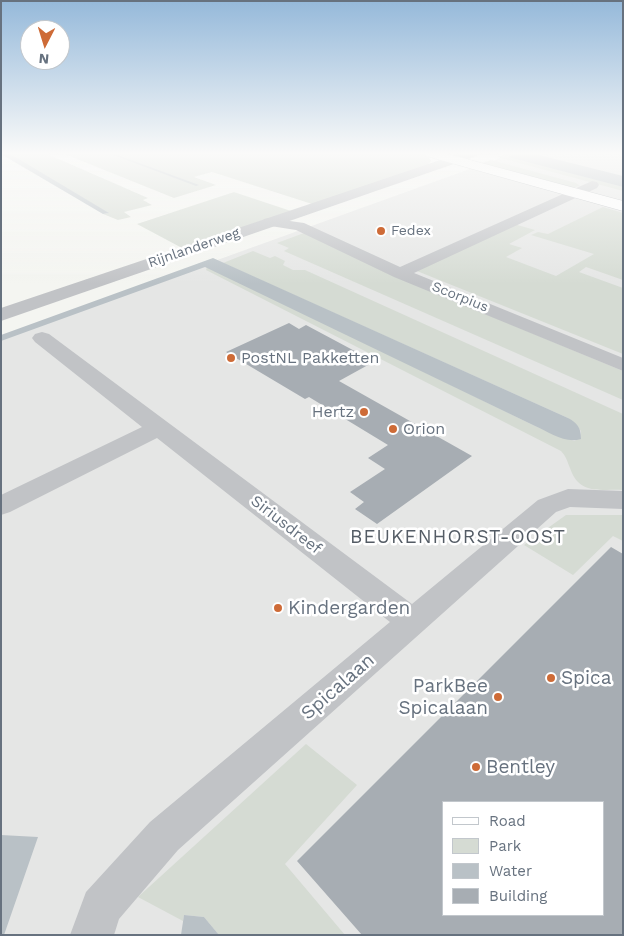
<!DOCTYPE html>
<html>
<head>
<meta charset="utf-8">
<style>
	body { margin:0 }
	#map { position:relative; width:624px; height:936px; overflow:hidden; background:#f4f5f1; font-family:"Work Sans",sans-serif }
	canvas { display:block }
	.frame { position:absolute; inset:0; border:2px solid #67727f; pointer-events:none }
	.legend { position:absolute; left:442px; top:801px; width:162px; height:115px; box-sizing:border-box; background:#fff; border:1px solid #c2c7cc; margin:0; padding:6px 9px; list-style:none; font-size:15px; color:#67727f }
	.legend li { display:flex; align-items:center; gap:10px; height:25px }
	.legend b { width:25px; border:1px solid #c2c7cc }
	.north { position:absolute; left:20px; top:20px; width:50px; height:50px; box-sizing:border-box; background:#fff; border:1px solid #c2c7cc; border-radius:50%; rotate:185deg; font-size:14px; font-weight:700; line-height:20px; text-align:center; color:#67727f }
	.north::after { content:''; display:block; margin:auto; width:18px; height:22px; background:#ce6b37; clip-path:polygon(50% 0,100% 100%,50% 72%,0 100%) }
</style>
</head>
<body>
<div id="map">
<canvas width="624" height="936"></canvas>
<div class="frame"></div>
<ul class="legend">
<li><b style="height:6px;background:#fff"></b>Road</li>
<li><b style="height:14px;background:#d5dbd3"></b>Park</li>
<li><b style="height:14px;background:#b9c1c6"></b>Water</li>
<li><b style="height:14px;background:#a7adb3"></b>Building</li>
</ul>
<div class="north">N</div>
</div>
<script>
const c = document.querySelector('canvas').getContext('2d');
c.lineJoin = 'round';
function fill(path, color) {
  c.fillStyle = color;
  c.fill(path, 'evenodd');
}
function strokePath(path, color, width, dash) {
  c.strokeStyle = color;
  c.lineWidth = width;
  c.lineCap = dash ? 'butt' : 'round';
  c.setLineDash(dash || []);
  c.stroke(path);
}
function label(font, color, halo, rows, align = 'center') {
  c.font = font + ' "Work Sans",sans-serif';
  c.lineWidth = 5;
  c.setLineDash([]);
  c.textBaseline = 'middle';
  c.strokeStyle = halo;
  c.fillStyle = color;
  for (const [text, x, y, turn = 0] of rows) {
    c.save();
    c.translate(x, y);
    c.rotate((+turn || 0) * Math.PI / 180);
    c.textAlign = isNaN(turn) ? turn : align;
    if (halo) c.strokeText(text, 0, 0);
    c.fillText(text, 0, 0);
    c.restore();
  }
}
fill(new Path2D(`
	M514,153h109v782h-622v-597zM443,802h160v113h-160z`), '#e5e6e5');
fill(new Path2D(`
	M7,153h38l103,45 -5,2 9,5 -28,7 7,5 -13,3 -15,-6 5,-1z
	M62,153h357l9,3 3,5 -3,4 -116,39 -100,-32 -18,5 22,8 -42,13z
	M507,153h12l-10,4 114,30v4l-126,-34z
	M491,160l85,23 4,3 -10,2 -91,-24z
	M234,192l57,19 -109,37 -45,-24z
	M603,207l20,6v67l-37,-13 -7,5 44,16v66l-206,-83 97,-47 21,6 -26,14 13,4 -16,9 50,19 38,-22 -63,-19 7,-3 10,2z
	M304,233l83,40 236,98v29l-339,-149 5,-3 -12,-5z
	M253,251l17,7 5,-2 10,5 -2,4 10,5h12l318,144v76c-24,-1 -44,5 -53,-22 -3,-7 -4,-12 -9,-17l-355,-181 1,-3 8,3 320,156 39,15 7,-3v-7l-13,-13 -345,-155z
	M566,515h57v26l-10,-5 -40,39 -49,-30z
	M306,744l51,41 -72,79 60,71h-126l-15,-18 -20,-2 -1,6 -45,-24z`), '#d5dbd3');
fill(new Path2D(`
	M1,153h6l10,5 92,55 -6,1 -102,-60z
	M519,153h12l92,23v11l-115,-30z
	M213,258l355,160c9,5 13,9 13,21 -16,5 -32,-7 -46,-13l-330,-159 -204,74v-6z
	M1,835l37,2 -34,98h-3z
	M184,915l20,2 15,18h-38z`), '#b9c1c6');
fill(new Path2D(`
	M108,153h4l87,32 -3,1z`), '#b9c1c6');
fill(new Path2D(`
	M289,323l10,6 7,-4 58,31 -7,3 11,6 -29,16 133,75 -95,68 -22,-15 9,-7 -14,-10 35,-23 -17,-11 20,-13 -79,-48 -4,2 -79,-47z
	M611,547l12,7v381h-261l-65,-74zM443,802h160v113h-160z`), '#a7adb3');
const secondary = new Path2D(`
	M425,153h19l179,48v10l-197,-55z`);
strokePath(secondary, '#b3b7bb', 1);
fill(new Path2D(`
	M592,181l5,1 2,3 -2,3 -183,85 209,85v13l-229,-94 -98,-47 -32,-5 -2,-3 2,-3 5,-1 35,5 96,44z
	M42,332l7,2 363,270 126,-104 30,-11 55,2v18l-53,-2 -14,5 -378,338 -59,69 -5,16h-44l16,-43 64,-70 240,-200 -233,-184 -147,74 -9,3v-20l141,-68 -107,-85 -3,-4 3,-4z`), '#c1c3c6');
fill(new Path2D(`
	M461,153h17l-1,3 -476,165v-13z`), '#c1c3c6');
fill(secondary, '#fff');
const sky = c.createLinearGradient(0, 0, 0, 284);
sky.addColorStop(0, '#95b9da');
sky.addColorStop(0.54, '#fafaf9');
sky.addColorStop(1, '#fafaf900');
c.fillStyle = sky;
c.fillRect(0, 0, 624, 284);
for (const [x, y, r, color] of [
	[381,231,5,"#ce6b37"],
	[231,358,5,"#ce6b37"],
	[364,412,5,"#ce6b37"],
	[393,429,5,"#ce6b37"],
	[278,608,5,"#ce6b37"],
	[551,678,5,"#ce6b37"],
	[498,697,5,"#ce6b37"],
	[476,767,5,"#ce6b37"]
]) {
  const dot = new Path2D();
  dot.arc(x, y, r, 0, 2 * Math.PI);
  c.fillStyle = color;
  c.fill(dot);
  strokePath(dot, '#fff', 2);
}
label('14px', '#67727f', '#fff', [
	["Fedex",391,231]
], 'left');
label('14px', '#67727f', '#fff', [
	["Rijnlanderweg",194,248,-19],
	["Scorpius",460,297,22]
]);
label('16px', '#67727f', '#fff', [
	["PostNL Pakketten",241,358],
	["Hertz",354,412,"right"],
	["Orion",403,429]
], 'left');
label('16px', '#67727f', '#fff', [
	["Siriusdreef",286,525,38]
]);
c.letterSpacing = '1px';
label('19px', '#545c65', '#fff', [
	["BEUKENHORST-OOST",458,537]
]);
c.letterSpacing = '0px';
label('19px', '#67727f', '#fff', [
	["Kindergarden",288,608],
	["Spica",561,678],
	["ParkBee",488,686,"right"],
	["Spicalaan",488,708,"right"],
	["Bentley",486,767]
], 'left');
label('19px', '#67727f', '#fff', [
	["Spicalaan",338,687,-41]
]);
</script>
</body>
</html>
